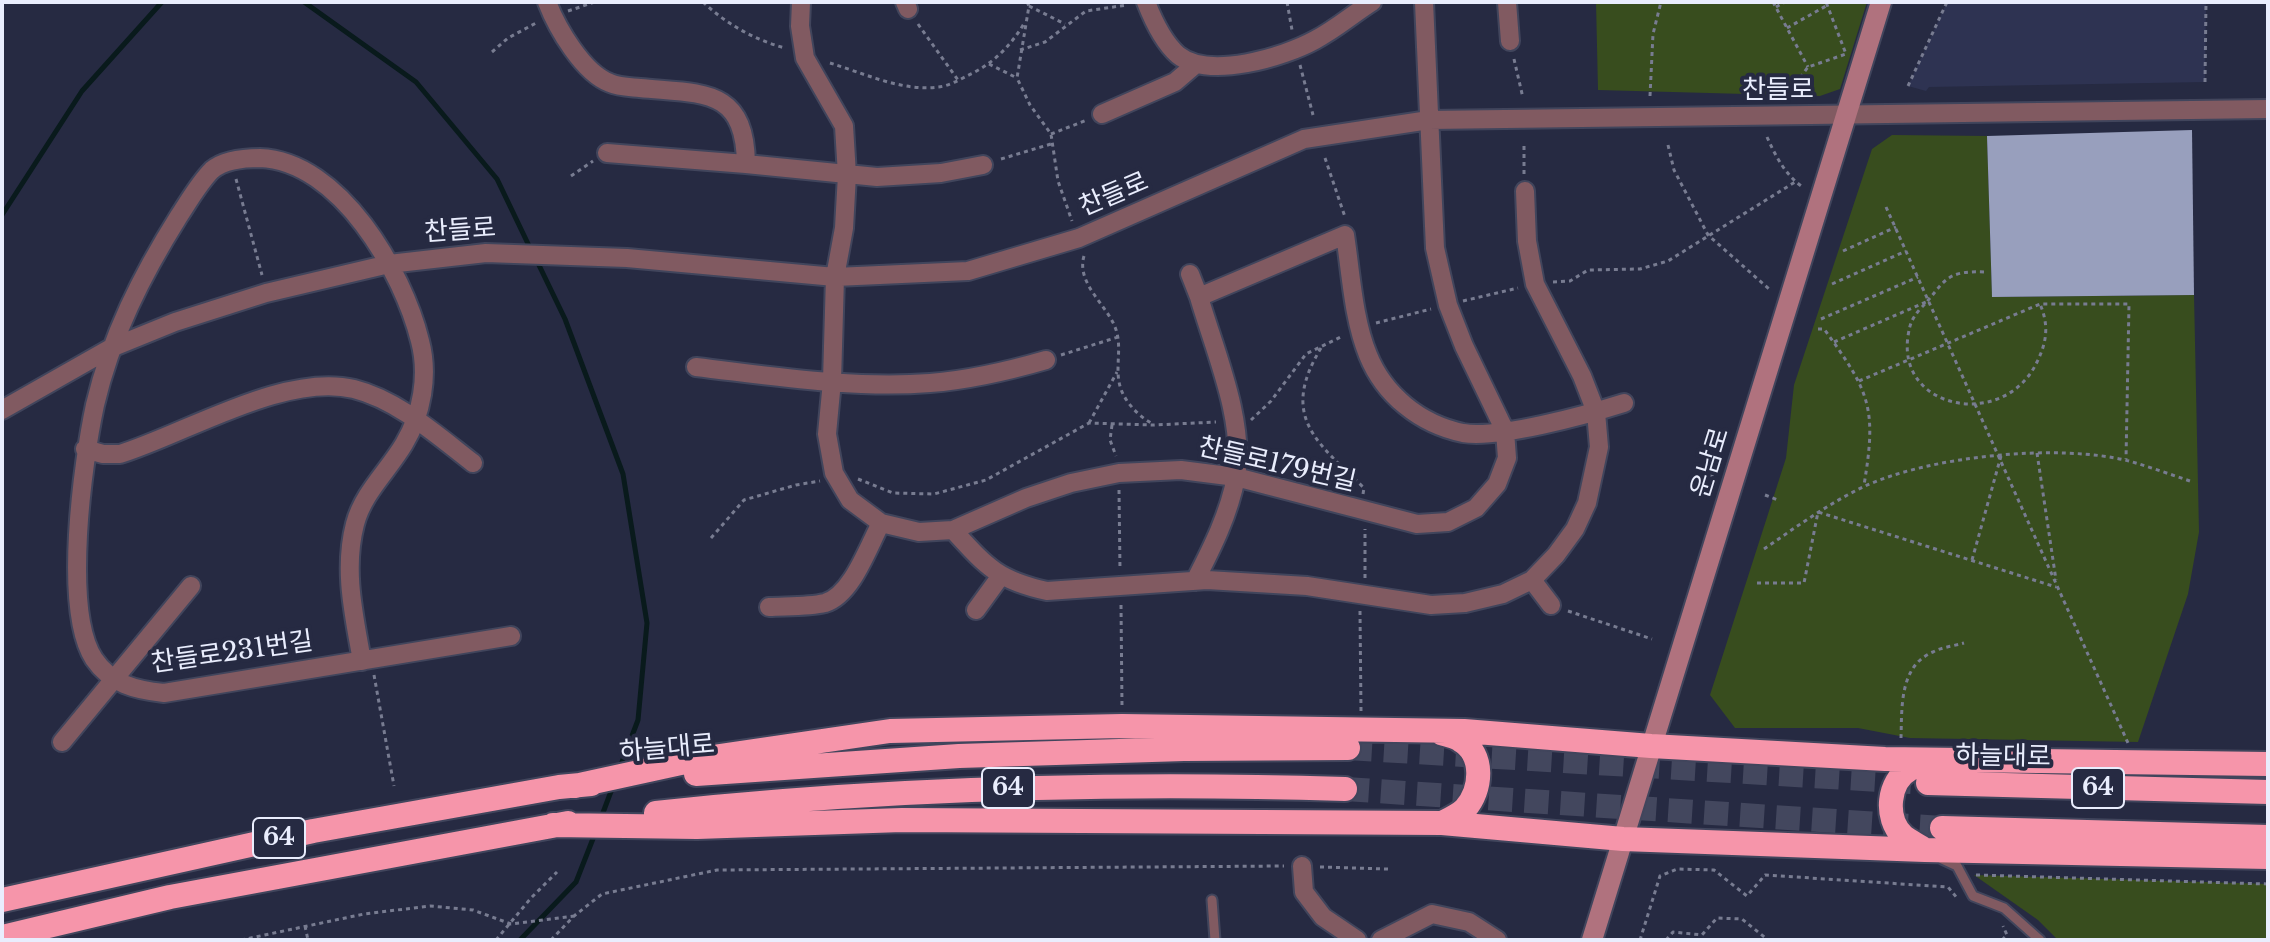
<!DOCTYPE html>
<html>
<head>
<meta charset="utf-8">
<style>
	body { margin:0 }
	#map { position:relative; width:2270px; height:942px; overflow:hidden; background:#262a42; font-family:"Libre Baskerville",serif }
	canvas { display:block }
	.frame { position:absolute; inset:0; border:4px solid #e9edfd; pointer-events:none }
</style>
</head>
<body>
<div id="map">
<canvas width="2270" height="942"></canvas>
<div class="frame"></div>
</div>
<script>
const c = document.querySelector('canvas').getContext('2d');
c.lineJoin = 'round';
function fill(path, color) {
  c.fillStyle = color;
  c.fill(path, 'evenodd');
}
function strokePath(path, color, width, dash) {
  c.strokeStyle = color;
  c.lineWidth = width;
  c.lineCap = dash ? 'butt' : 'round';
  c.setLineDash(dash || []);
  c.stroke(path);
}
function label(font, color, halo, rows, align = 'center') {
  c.font = font + ' "Libre Baskerville","Noto Sans KR",serif';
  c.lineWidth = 8;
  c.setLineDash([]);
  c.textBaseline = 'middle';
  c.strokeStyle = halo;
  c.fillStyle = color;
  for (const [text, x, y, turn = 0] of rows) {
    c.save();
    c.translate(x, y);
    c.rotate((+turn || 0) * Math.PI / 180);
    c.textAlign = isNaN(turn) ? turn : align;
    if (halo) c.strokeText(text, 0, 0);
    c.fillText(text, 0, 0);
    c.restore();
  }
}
fill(new Path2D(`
	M1947,2h259l-1,80 -276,5 -3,4 -18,-5z`), '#2e3352');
fill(new Path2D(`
	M1596,2h271l-27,87 -20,7 -222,-6z
	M1892,135l95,1 5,161 202,-2 5,237 -11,62 -50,148 -228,-4 -52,-10h-123l-25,-33 76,-237 8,-73 78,-236z
	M1974,875l294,9v56h-210l-20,-20z`), '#384d1e');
strokePath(new Path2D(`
	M304,2l112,80 81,97 34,71
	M2,215l80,-124 80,-89
	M536,259l29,60 58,155 24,149 -9,97 -19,50
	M601,818l12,-32
	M520,940l56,-58 20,-51`), '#091a1c', 5);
fill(new Path2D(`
	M2192,130l2,165 -202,2 -5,-161z`), '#989fbd');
strokePath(new Path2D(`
	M1348,748l580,35
	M1345,789l597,39`), '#43475e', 24, [24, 12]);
const lane = new Path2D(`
	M1942,859l15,7 16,30 31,12 36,32
	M1212,900l3,40`);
const street = new Path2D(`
	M547,2c10,26 36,71 63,81 9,4 21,4 30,5 62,6 105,-1 106,76l131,13 64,-4 42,-8
	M801,2l-1,24 5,32 39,68 3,49 -3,53 -9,49 -3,104 -5,53 7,39 16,27 31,23 38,9 34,-2 73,-32 45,-15 48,-10 62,-3 55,7 181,47 31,-2 28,-14 21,-24 10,-26 -2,-27 -41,-85 -16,-41 -13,-57 -11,-246
	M905,2l3,7
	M1146,2c7,18 17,40 32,53 31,25 106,2 137,-15 21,-11 38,-26 57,-38
	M1507,2l3,39
	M1102,114l73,-32 21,-18
	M607,153l139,11
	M1190,274l9,23
	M696,367c77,9 157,22 234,16 40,-3 78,-12 116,-23
	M2,410l109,-62 64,-26 91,-29 123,-29 97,-11 141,5 208,19 133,-6 111,-33 225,-99 125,-19 839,-11
	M85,449l18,5h17c65,-20 165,-82 234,-65 44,11 84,47 119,74
	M953,530c33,36 44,50 94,61l160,-11 100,6 124,19 34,-2 38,-9 29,-14 24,-25 19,-26 12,-26 12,-56 -3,-35 -14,-36 -47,-92 -8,-43 -2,-50
	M1532,580l19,25
	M1195,581c17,-33 34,-67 41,-104 9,-57 -21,-125 -37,-180l146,-62c6,38 8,83 23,120 16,40 52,69 95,78 36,6 123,-18 161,-30
	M769,607c17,-1 39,0 56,-4 27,-8 43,-56 56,-80
	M976,610l24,-33
	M362,661c-8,-46 -19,-91 -7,-137 8,-31 33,-53 49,-80 18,-30 25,-69 16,-103 -17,-69 -80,-180 -160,-183 -15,0 -36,2 -48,12 -13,13 -23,31 -33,46 -37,59 -68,120 -84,189 -12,56 -33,205 -1,254 17,25 41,31 70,34l347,-57
	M62,742l129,-156
	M1302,866l2,26 19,25 34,23
	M1381,940l51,-26 37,8 28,18`);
const secondary = new Path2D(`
	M1592,940l289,-938`);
const highway = new Path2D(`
	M1441,733c6,2 14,3 19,7 25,14 22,50 5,69 -6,6 -15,10 -23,14
	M696,774l263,-18 225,-7 164,-1
	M1928,783l340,9
	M575,786l124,-27 191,-28 232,-5 342,5 187,15 234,13 383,5
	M656,813c229,-25 459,-31 689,-24
	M553,825l144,2 205,-7 540,3 181,16 302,11 343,7
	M1942,828l326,9
	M1925,850c-7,-5 -16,-9 -22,-14 -19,-18 -15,-55 7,-67 5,-3 13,-4 19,-6
	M2,900l311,-69 246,-44 32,-3
	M2,937l168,-40 398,-74`);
strokePath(lane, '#41455c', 13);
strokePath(street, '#41455c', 22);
strokePath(secondary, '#41455c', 24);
strokePath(highway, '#41455c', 28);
strokePath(new Path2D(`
	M703,2c23,22 52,38 82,46
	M1027,2l2,4 -12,72 13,27 21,29 7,47 14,40
	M1287,2l5,28
	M1773,2l35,65
	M1029,6l36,18
	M1776,7l9,-5
	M568,11l27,-9
	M918,24l40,56
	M1787,28l39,-22
	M1020,50l25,-8 41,-31 41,-6
	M492,52l16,-14 30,-16
	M1514,59l9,39
	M830,63c33,10 73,29 108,24 12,-1 24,-9 35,-14 23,-12 39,-29 52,-51
	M989,64l28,14
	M1300,65l13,50
	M2205,82l1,-80
	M1908,86l39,-84
	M1650,96l3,-62 8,-32
	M1786,97l22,-30 38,-13 -20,-52
	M1051,134l36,-14
	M1767,137c9,20 19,39 37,51
	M1668,145l6,25 34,65 61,54
	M1524,146v28
	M1325,158l20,59
	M1001,159l50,-15
	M571,176l22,-15
	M236,179l26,96
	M1886,207l242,536
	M1843,251l53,-24
	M1084,256c-8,27 22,48 31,71 9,22 -3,45 8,67 6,12 18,24 30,30
	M1984,272c-42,-2 -39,12 -64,37 -8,10 -10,14 -12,27 -11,75 97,94 129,26 10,-20 12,-37 3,-58
	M1553,282l17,-1 18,-11 52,-1 28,-8 127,-79
	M1832,284l74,-33
	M1463,301l55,-13
	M1821,319l97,-42
	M1376,323l55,-14
	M1818,329h6c46,63 53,79 40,156
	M1834,342l92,-40
	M1321,348c-42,69 -4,94 43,140l-1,6
	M1061,355l57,-18
	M1859,381l181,-77h89l-3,155
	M1251,420l20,-19 35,-47 37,-18
	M1089,423l28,-51
	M1112,425l-2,15 6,16
	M2037,453l19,127
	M1702,473l14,4
	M858,479l35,14 41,1 52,-14 103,-57 65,2 62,-3
	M1119,490l1,80
	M1765,495l13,5
	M711,538l33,-38 52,-15 24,-4
	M1764,549c32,-22 64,-45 99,-62 65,-31 196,-44 266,-26 21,6 43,14 64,21
	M1972,560l29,-104
	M1365,578v-49
	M1757,583h47l14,-71 238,75
	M1121,605l1,101
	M1360,611l1,100
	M1568,611l84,28
	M374,675l20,111
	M1901,738c1,-30 -2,-72 32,-86 9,-5 21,-6 31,-9
	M1320,867l68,2
	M1976,875l292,9
	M305,926l3,14
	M241,940l123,-26 66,-8 43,4 38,14 63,-8
	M496,940l35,-42 26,-26
	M551,940l23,-24 28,-22 115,-24 567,-4
	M1640,940l20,-64 17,-7 37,1 33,26 18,-21 183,12 9,11
	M1666,940l7,-8 29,3 15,-17 25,1 26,21
	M2002,940l5,-5 -4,-9`), '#787c91', 3, [4, 4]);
strokePath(lane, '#815a61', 9);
strokePath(street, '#815a61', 18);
strokePath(secondary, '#b0727e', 20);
strokePath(highway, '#f695aa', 24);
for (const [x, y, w] of [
	[1008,788,52],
	[2098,788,52],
	[279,838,52]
]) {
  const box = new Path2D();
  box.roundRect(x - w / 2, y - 20, w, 40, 6);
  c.fillStyle = '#262a42';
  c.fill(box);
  strokePath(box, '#e9edfd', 2);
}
label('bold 24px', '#e9edfd', null, [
	["64",1008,788],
	["64",2098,788],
	["64",279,838]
]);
label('26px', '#e9edfd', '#262a42', [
	["찬들로",1778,91],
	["찬들로",1114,195,-23],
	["찬들로",460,231,-4],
	["운남로",1711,463,-73],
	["찬들로179번길",1277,465,13],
	["찬들로231번길",232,653,-8],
	["하늘대로",667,749,-5],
	["하늘대로",2003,757,1]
]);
</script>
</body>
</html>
